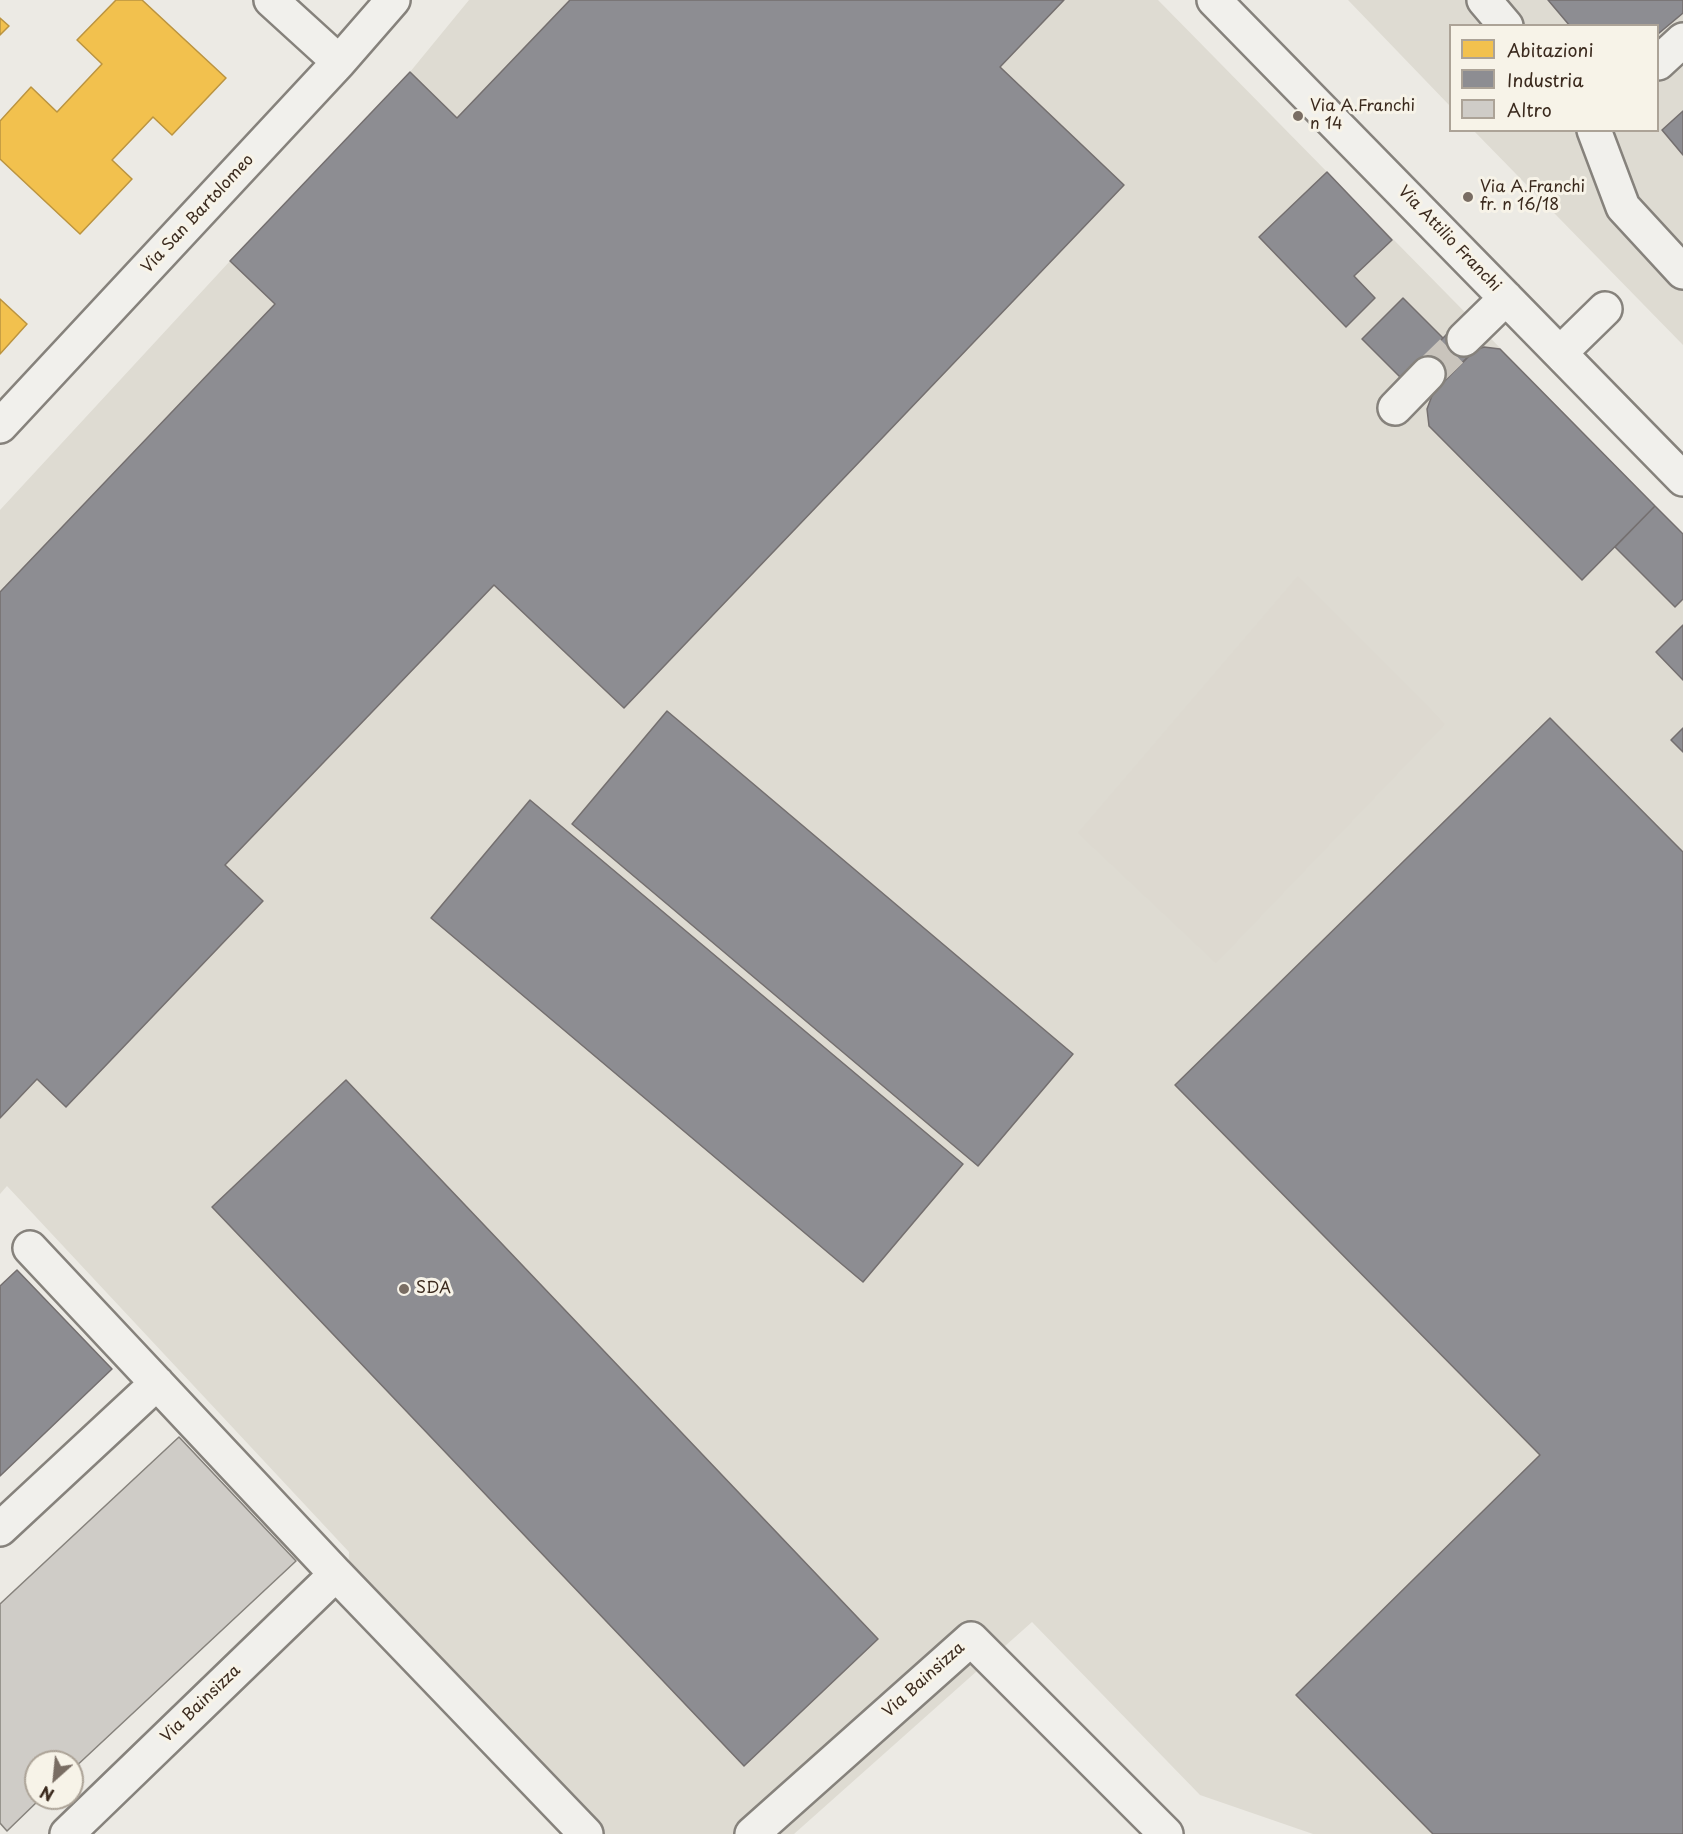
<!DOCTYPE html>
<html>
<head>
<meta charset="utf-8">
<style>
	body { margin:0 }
	#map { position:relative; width:1683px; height:1834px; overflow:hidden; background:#eceae4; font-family:"Playpen Sans",sans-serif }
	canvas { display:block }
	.legend { position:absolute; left:1449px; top:24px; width:210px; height:108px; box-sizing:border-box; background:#f7f3e8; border:2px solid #aca397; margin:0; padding:8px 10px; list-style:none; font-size:18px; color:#3b2a1e }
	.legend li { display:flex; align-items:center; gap:12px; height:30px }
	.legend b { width:30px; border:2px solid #aca397 }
	.north { position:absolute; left:24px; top:1750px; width:60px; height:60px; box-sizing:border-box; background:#f7f3e8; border:2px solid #aca397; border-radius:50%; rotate:207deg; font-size:16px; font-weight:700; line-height:24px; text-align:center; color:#3b2a1e }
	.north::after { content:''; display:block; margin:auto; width:21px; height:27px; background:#796d63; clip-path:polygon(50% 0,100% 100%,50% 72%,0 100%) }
</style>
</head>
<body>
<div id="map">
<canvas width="1683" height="1834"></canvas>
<ul class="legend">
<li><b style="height:16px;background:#f2c14e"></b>Abitazioni</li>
<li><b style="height:16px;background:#8d8d92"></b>Industria</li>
<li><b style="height:16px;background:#cfccc7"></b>Altro</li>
</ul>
<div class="north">N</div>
</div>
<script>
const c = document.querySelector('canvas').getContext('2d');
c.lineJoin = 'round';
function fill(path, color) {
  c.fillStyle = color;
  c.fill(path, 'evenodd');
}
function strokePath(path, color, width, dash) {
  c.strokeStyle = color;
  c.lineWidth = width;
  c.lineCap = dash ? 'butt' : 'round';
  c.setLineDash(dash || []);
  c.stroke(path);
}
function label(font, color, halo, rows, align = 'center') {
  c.font = font + ' "Playpen Sans",sans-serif';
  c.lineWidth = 6;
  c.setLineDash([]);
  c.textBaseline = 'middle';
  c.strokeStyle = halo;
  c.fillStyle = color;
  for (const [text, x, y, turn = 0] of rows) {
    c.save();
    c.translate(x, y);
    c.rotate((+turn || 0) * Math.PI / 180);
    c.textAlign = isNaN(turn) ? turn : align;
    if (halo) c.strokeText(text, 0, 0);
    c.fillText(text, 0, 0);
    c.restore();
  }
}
fill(new Path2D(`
	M469,0h689l525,534v1300h-370l-113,-39 -168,-173 -238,212h-232l-215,-227 2,-55 -342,-366 -7,8v-684l230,-249 180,-189z
	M1348,0h335v345l-209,-214 184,-1v-104h-208v80z`), '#dedbd2');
fill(new Path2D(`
	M1298,576l147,148 -229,239 -138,-130z`), '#ddd9d0');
const homes = new Path2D(`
	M116,0h26l84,78 -54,57 -19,-18 -41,43 20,19 -52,55 -80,-75v-38l31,-34 26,25 45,-48 -25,-24z
	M0,18l9,8 -9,9z
	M0,299l27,25 -27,30z`);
fill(homes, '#f2c14e');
strokePath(homes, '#bb9440', 1.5);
const industry = new Path2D(`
	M570,0h494l-64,67 124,118 -500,523 -130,-123 -269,280 38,36 -197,206 -29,-28 -37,39v-526l275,-288 -45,-43 180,-189 47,46z
	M1548,0h135v13l-25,21v-8h-88z
	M1683,111v44l-21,-25z
	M1327,172l65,68 -38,36 21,22 -29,29 -87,-90z
	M1403,298l40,40 -41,41 -40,-40z
	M1453,328l22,22 -36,35 -22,-21z
	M1484,347l16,2 155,157 -73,74 -153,-154 -2,-17 6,-16 42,-43z
	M1655,506l28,28v65l-8,8 -60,-60z
	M1683,625v55l-27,-28z
	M667,711l406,343 -95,112 -406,-342z
	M1550,718l133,134v982h-250l-137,-139 244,-240 -365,-370z
	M1683,728v24l-12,-12z
	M530,800l433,364 -100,118 -432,-364z
	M346,1080l532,559 -134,127 -532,-559z
	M17,1270l95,99 -112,107v-190z`);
fill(industry, '#8d8d92');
strokePath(industry, '#746f6f', 1.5);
const building = new Path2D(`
	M179,1437l117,124 -224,209v-8h-36v36h5l-34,33 -7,-8v-219z`);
fill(building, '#cfccc7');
strokePath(building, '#86827c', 1.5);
strokePath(new Path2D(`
	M1428,374l36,-35`), '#c9c4bc', 33, [33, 16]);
const minor = new Path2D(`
	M271,0l68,62
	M1214,0l469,479
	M1484,0l22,26
	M1658,63l25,-23
	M1594,130l29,77 60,65
	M1464,339l42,-41
	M1560,353l45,-44
	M1395,408l33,-34
	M0,426l339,-364 54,-62
	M30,1248l306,326
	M0,1529l157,-146
	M67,1834l269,-260 250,260
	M752,1834l219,-195 195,195`);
strokePath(minor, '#86827c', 38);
strokePath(minor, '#f1f0ec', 33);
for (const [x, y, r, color] of [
	[1298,116,6,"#796d63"],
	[1468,197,6,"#796d63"],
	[404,1289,6,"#796d63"]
]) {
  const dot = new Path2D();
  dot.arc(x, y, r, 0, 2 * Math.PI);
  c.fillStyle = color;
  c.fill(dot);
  strokePath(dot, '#f7f3e8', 2);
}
label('16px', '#3b2a1e', '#f7f3e8', [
	["Via A.Franchi",1310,107],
	["n 14",1310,125],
	["Via A.Franchi",1480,188],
	["fr. n 16/18",1480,206],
	["SDA",416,1289]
], 'left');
label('16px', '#3b2a1e', '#f7f3e8', [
	["Via San Bartolomeo",198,214,-47],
	["Via Attilio Franchi",1449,239,46],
	["Via Bainsizza",924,1680,-42],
	["Via Bainsizza",201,1704,-44]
]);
</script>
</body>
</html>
